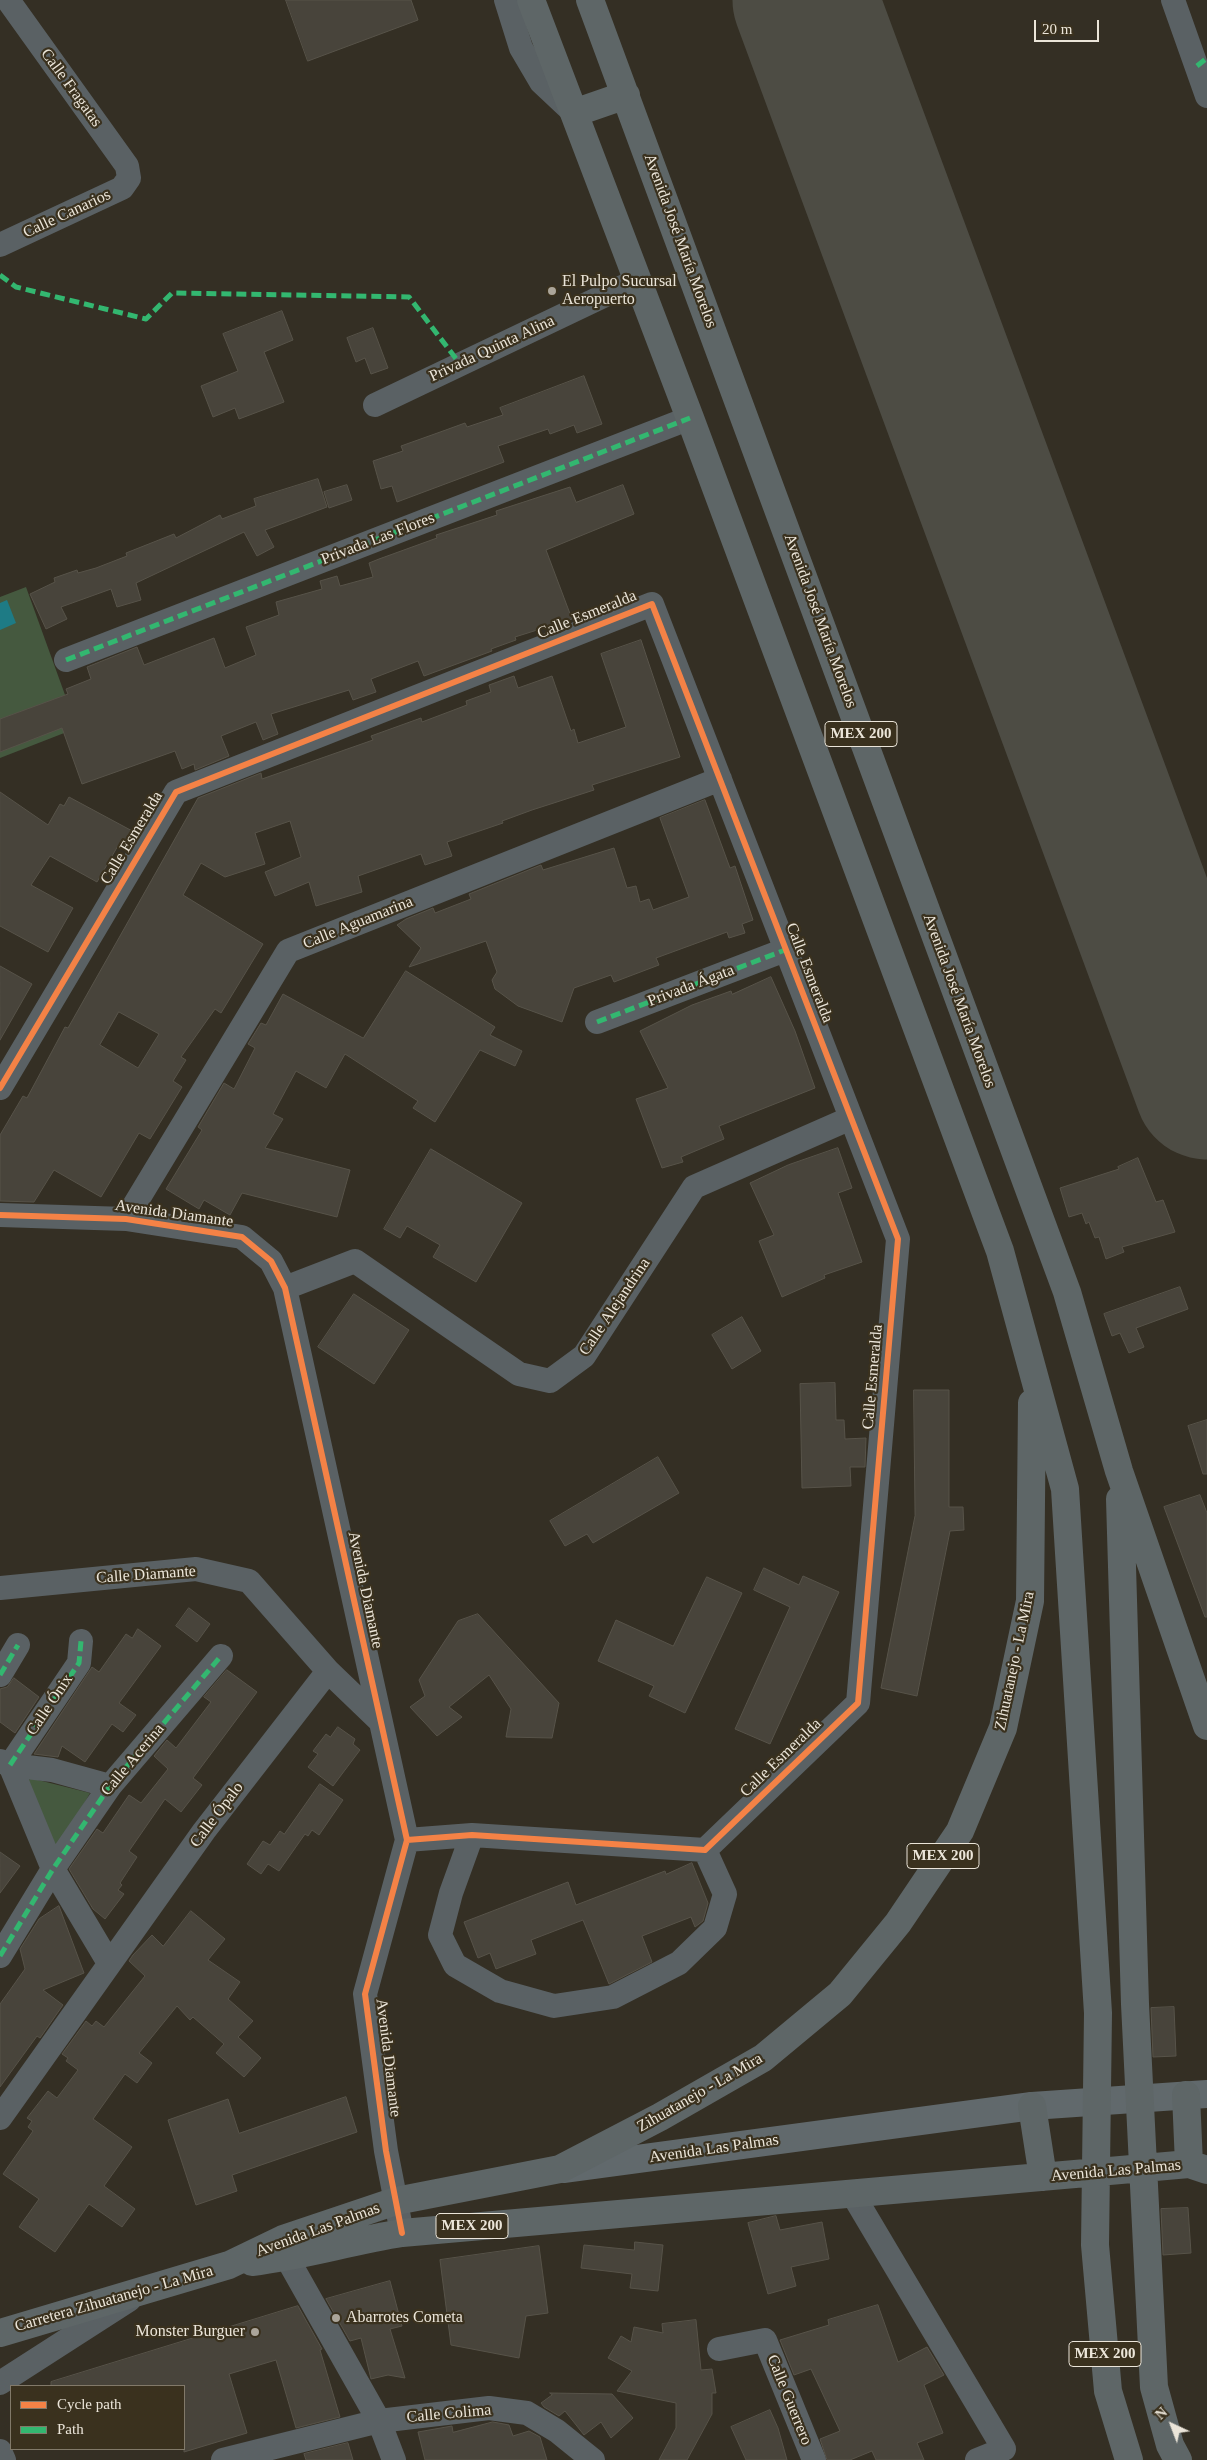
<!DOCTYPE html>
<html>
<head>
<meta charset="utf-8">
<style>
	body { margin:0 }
	#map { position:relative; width:1207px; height:2460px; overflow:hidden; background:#342f24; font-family:"Times New Roman",serif }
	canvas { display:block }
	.legend { position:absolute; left:10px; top:2385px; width:175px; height:65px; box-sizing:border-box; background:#3a311e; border:1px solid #817969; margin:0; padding:6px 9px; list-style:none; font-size:15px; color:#ebe5d9 }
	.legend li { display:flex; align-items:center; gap:10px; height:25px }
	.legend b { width:25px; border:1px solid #817969 }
	.north { position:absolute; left:1147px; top:2400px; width:50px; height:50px; -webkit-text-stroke:4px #3a311e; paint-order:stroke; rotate:317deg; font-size:14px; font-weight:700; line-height:20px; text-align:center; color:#ebe5d9 }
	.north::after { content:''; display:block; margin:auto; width:18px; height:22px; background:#ebe5d9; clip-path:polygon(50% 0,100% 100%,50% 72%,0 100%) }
	.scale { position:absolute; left:1034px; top:20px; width:65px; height:22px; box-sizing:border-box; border:2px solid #ebe5d9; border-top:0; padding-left:6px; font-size:15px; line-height:18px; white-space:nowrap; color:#ebe5d9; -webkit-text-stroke:4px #3a311e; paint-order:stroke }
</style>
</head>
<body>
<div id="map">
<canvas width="1207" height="2460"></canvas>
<ul class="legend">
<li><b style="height:6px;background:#f48246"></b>Cycle path</li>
<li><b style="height:6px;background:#33b770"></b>Path</li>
</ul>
<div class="north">N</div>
<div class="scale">20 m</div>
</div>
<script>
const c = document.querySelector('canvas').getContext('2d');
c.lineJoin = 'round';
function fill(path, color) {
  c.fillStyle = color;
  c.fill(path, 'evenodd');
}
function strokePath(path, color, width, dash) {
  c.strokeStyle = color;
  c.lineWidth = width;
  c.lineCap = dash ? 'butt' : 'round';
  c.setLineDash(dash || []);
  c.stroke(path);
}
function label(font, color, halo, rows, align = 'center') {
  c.font = font + ' "Times New Roman",serif';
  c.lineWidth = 4.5;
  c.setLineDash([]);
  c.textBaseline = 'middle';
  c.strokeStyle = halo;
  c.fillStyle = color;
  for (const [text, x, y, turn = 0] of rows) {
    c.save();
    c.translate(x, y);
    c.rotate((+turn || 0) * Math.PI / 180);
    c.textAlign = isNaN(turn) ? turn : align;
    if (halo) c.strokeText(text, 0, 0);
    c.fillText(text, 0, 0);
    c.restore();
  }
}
fill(new Path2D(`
	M26,587l51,141 -77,30v-161z
	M30,1778l60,15 -32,57 -32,-63z`), '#45593f');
fill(new Path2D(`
	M7,600l9,23 -16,7v-27z`), '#1e7b85');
strokePath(new Path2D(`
	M805,0l402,1087`), '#4d4c44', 145);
const building = new Path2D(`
	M286,0h125l7,20 -110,41z
	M282,311l11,29 -29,12 20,50 -45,17 -4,-11 -22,9 -12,-31 37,-15 -15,-37z
	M373,328l15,40 -17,6 -6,-16 -9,4 -9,-24z
	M584,376l18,48 -25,9 -3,-8 -24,9 -2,-5 -50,17 6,16 -107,40 -5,-16 -11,3 -8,-28 30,-10 -2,-5 42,-15 22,-8 2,4 36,-12 -3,-7z
	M318,479l9,28 -62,23 9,17 -17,9 -13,-24 -108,51 5,17 -24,7 -6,-18 -50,18 6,12 -21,10 -16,-35 25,-12 -1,-4 23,-8 1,3 18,-5 31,-12 -1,-3 48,-19 2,4 44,-23 2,4 34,-13 -2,-7z
	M347,485l5,15 -23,8 -5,-16z
	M623,485l11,29 -88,36 26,69 -57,18 1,3 -25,9 1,2 -68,25 -6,-15 -47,18 5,13 -23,8 -4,-10 -78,24 7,20 -15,6 -7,-18 -35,14 8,20 -34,14 -1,-6 -12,5 -7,-18 -93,33 -20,-56 -62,24v-33l68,-25 -2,-5 25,-10 -4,-12 50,-20 7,18 70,-27 11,30 31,-13 -10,-28 33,-12 -3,-13 46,-13 -2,-8 17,-5 3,10 33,-9 -4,-14 10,-4 58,-21 -1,-3 61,-20 -1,-4 74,-24 6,15z
	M641,640l39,117 -88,28 2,5 -62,20 -30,11 1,2 -56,19 5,14 -27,9 -4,-11 -63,22 4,16 -46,14 -7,-24 -34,14 -10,-24 36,-15 -11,-36 -35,12 10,31 -40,13 -24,-14 -18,32 80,49 -42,69 -6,-4 -34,48 5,3 -13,21 9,6 -32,52 -11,-6 -38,64 -47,-27 -20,32 -34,-1v-66l23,-39 4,2 38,-71 3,1 130,-230 63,-25 1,6 111,-39 -2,-4 50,-18 1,4 45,-17 -1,-4 25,-9 -2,-7 25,-9 4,12 34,-12 19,55 3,-2 4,14 48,-16 -25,-73zM119,1012l40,22 -21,34 -38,-23z
	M0,792l48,33 12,-21 4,2 5,-9 67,36 -9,15 -8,-4 -22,38 -47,-26 -19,29 42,23 -25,44 -48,-26z
	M705,800l25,68 5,-2 18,54 -11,4 3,9 -16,5 -2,-6 -71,26 3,7 -45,17 -3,-7 -37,13 -12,34 -44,-16 -23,-17 -3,-9 5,-8 -11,-31 -77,26 12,-19 -24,-23 9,-6 27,-11 2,5 36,-14 -2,-5 72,-29 2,5 71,-22 13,40 9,-2 4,16 9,-3 4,11 36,-13 -29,-79z
	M0,966l32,18 -32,56z
	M406,971l89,56 -5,8 32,16 -7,15 -35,-16 -45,72 -22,-14 5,-7 -73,-47 -19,34 -30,-17 -23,43 10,5 -18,29 85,22 -13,47 -95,-24 -12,22 -26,-15 -5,9 -33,-20 36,-59 -4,-3 26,-44 10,6 21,-41 -7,-4 13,-21 5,2 17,-31 80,44z
	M771,977l24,54 20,57 -96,38 5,13 -43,18 2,5 -21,6 -26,-69 32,-11 -28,-57 52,-26 39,-14 1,3z
	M838,1148l14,40 -14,5 24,69 -38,13 1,3 -43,19 -23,-56 15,-6 -24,-52 38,-18z
	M431,1149l91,54 -46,79 -43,-25 7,-12 -33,-19 -7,12 -16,-9z
	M1138,1158l18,44 7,-2 12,32 -53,15 2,5 -18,7 -7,-22 -4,1 -6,-16 -3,2 -4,-11 -13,4 -9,-29 59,-19 -1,-2z
	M1180,1287l8,22 -52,19 8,19 -15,6 -9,-20 -8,3 -8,-22z
	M354,1294l55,36 -35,54 -56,-37z
	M742,1317l19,34 -29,18 -20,-34z
	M835,1383l1,37h8l1,19 21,-1 -1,29h-15l1,19 -49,2 -2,-104z
	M914,1390h35v117h14l1,23 -14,1 -33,165 -36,-8 34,-172z
	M1207,1420v54h-4l-15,-48z
	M658,1457l21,36 -86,50 -6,-9 -22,12 -15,-25z
	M1200,1495l7,18v104h-2l-41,-110z
	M764,1568l35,17 4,-9 36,16 -69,152 -35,-15 55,-122 -36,-17z
	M707,1577l35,16 -57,120 -36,-17 5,-10 -56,-25 18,-41 57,26z
	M189,1608l21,16 -13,18 -21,-16z
	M478,1614l81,89 -7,35 -46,-1 5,-28 -22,-34 -40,32 13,10 -25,19 -27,-29 15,-11 -6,-16 39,-59z
	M138,1629l23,17 -42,57 17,12 -13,17 -11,-8 -27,38 -23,-16 -4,11 -24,-3 58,-87 7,5 27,-38 6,4z
	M227,1670l30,22 -64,86 9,7 -21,27 -16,-13 -36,52 8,6 -17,26 2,2 -4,5 6,4 -19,25 -12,-10 -24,-40 28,-40 6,4 26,-38 12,8 27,-34 -14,-13 13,-16 9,8 35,-46 -7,-5z
	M14,1678l25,19 -24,36 -15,-11v-33l7,-2z
	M338,1727l17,12 -2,5 7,6 -27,36 -25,-19 10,-13 -5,-3 13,-17 4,3z
	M320,1784l23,16 -24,35 -7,-5 -4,6 -3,-2 -26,37 -11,-7 -7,10 -14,-10 16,-23 7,4 10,-14 4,3z
	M0,1852l20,14 -20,27z
	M692,1863l16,40 -5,18 -8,6 -4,-10 -49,19 10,26 -43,22 -26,-64 -52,20 5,14 -40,15 -6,-16 -12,5 -14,-36 104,-40 8,23 89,-34 1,3z
	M59,1906l25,67 -41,17 20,15 -23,33 -3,-2 -37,51v-83l25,-35 -5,-20 19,-30z
	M191,1911l34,28 -17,21 32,22 -12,17 25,22 -15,16 23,21 -17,19 -28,-24 8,-9 -31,-27 -3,3 -13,-14 -38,47 13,10 -15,20 -12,-9 -32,45 39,28 -28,39 31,23 -13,18 -33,-23 -34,48 -36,-25 20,-28 -36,-25 30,-43 -5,-4 4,-6 -5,-3 21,-27 9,7 21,-28 -12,-9 2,-3 -6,-4 24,-33 6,5 4,-5 8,6 41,-51 -16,-15 4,-6 19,-20 11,11z
	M1174,2007l2,49 -23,1 -2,-49z
	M346,2097l11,35 -125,43 5,16 -41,14 -28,-85 60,-21 11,34z
	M1188,2208l3,45 -28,2 -2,-46z
	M776,2216l4,14 42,-8 7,37 -38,8 5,19 -28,8 -20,-71z
	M635,2242l28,3 -5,46 -28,-3 2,-14 -51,-6 3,-23 50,5z
	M539,2246l9,67 -22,3 -7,42 -68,-13 -11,-85z
	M390,2281l12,45 -12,3 15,49 -17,-3 -17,4 -10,-41 -11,3 -24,-42z
	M878,2305l20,57 29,-15 17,28 -20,10 19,48 -26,10 7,17h-48l-4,-9 -22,9h-23l-7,-21 20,-8 -29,-62 -17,6 -14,-35 49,-15 -1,-5z
	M298,2306l24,43 -2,1 20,67 -44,11 -20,-68 -47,14 18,59 -63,19v-66h-133v-4z
	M696,2320l5,50 11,-1 4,24h-4v21l-25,46h-28l17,-32v-25l-59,-12 15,-20 -24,-13 13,-22 10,6 3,-15 29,6 -1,-9z
	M550,2393l62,1 21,24 -22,20 -10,-16 -17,13 -19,-24 -6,5 -15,-9 -3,-4 11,-8z
	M770,2410l8,18 9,32h-41l-15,-33z
	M493,2422l16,3 4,11 16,-5 11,6 7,23h-122l-7,-28 34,-6 1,6z
	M348,2443l5,17h-47l-2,-6z`);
fill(building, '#48443b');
strokePath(building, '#575349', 1);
strokePath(new Path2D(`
	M506,0l15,48 20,34 33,31
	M1173,0l34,96
	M0,245l122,-57 7,-10 -2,-12 -119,-166
	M375,405l262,-125
	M66,660l624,-242
	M597,1022l188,-72
	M0,1088l176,-296 476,-188 246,635 -40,464 -153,147 -233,-15 -65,5
	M0,1215l126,4 116,18 29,24 14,27 122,552 -42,154 21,157 16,82
	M126,1219l162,-268 432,-172
	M285,1288l70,-27 164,113 31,7 34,-25 110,-169 157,-69
	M0,1588l196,-19 53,12 79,90 52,50
	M81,1641l-2,22 -69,102 42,5 58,16
	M0,1675l18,-30
	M0,1761l10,4 43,104 56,94
	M472,1835l-21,58 -11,42 15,30 45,26 54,15 59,-9 66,-34 36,-35 10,-34 -20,-44
	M0,1956l53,-87 57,-83 111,-130
	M0,2118l204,-287 124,-160
	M852,2193l152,256 -27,11
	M283,2239l4,19 92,163 15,39
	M719,2349l46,-9 49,120
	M0,2383l129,-83
	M0,2451l4,9
	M223,2460l156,-39 110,-13 38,5 30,18 36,29`), '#5a6164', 24);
strokePath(new Path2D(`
	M563,2169l469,-63 175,-12`), '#61696c', 28);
strokePath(new Path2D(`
	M531,0l159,418 310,833 65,238 33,524 -3,232 13,146 21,69
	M590,0l477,1292 52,179 88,255
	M574,113l52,-18
	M1120,1499l15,505 19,383 16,58 8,15
	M1186,2095l3,69
	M1032,2106l11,71
	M252,2262c51,-6 99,-21 150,-29l787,-69 18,6
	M0,2333l229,-68 54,-26 113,-38 164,-32 100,-52 103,-59 77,-64 58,-71 62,-92 43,-103 27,-127 2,-198`), '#5e6667', 28);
strokePath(new Path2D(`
	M1197,66l10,-8
	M0,275l16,12 130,32 26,-26 237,4 51,67
	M66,660l624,-242
	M597,1022l188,-72
	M0,1675l18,-30
	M10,1765l69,-102 2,-22
	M0,1956l53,-87 57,-83 111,-130`), '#33b770', 5, [10, 5]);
strokePath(new Path2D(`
	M0,1088l176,-296 476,-188 246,635 -40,464 -153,147 -233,-15 -65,5
	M0,1215l126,4 116,18 29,24 14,27 122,552 -42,154 21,157 16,82`), '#f48246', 6);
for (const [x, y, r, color] of [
	[552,291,5,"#aba59a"],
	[336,2318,5,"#aba59a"],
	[255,2332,5,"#aba59a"]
]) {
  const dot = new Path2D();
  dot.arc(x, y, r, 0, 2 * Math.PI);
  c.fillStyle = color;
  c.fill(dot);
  strokePath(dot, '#3a311e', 2);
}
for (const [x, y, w] of [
	[861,734,72],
	[943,1856,72],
	[472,2226,72],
	[1105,2354,72]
]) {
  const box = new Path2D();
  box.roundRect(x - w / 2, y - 12.5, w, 25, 4);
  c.fillStyle = '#3a311e';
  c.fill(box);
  strokePath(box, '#ebe5d9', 1);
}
label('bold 15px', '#ebe5d9', null, [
	["MEX 200",861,734],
	["MEX 200",943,1856],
	["MEX 200",472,2226],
	["MEX 200",1105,2354]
]);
label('16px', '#ebe5d9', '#3a311e', [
	["Calle Fragatas",71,88,54],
	["Calle Canarios",67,214,-25],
	["Avenida José María Morelos",680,241,70],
	["Privada Quinta Alina",492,349,-25],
	["Privada Las Flores",378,539,-21],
	["Calle Esmeralda",587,615,-22],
	["Avenida José María Morelos",820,621,70],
	["Calle Esmeralda",132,838,-59],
	["Calle Aguamarina",358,923,-22],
	["Calle Esmeralda",809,973,69],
	["Privada Ágata",691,986,-21],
	["Avenida José María Morelos",959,1001,70],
	["Avenida Diamante",174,1214,8],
	["Calle Alejandrina",615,1307,-56],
	["Calle Esmeralda",873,1377,-85],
	["Calle Diamante",146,1575,-4],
	["Avenida Diamante",365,1590,78],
	["Zihuatanejo - La Mira",1015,1661,-78],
	["Calle Ónix",50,1705,-56],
	["Calle Esmeralda",781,1758,-44],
	["Calle Acerina",133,1760,-50],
	["Calle Ópalo",217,1815,-53],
	["Avenida Diamante",388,2058,83],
	["Zihuatanejo - La Mira",700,2093,-30],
	["Avenida Las Palmas",714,2149,-8],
	["Avenida Las Palmas",1116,2171,-5],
	["Avenida Las Palmas",318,2230,-20],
	["Carretera Zihuatanejo - La Mira",114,2299,-16],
	["Calle Guerrero",789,2400,68],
	["Calle Colima",449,2414,-5]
]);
label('16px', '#ebe5d9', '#3a311e', [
	["El Pulpo Sucursal",562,282],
	["Aeropuerto",562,300],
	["Abarrotes Cometa",346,2318],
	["Monster Burguer",245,2332,"right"]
], 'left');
</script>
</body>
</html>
